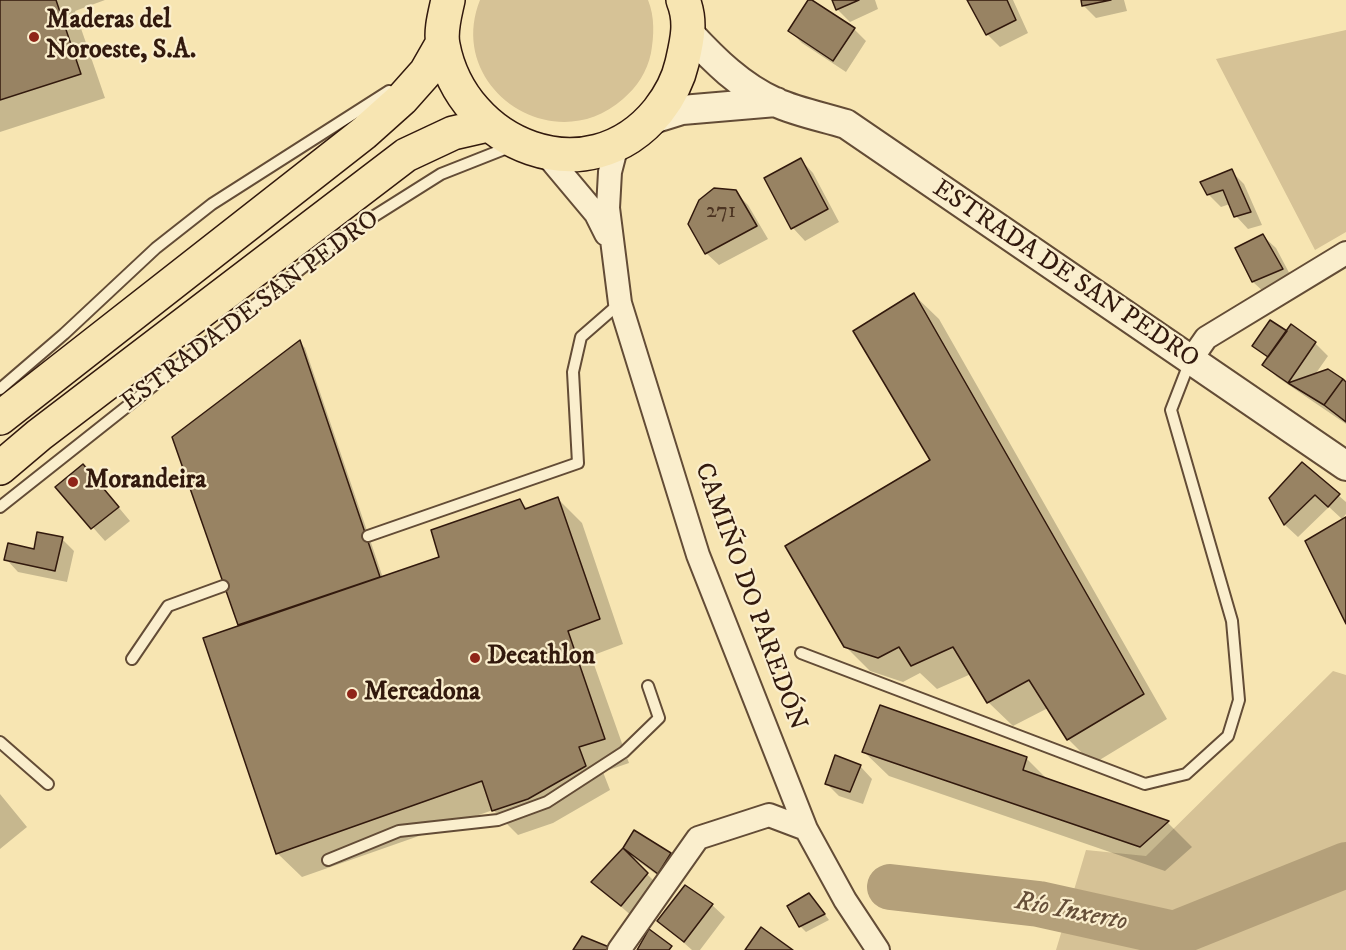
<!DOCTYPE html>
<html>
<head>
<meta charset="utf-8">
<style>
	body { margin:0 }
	canvas { display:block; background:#f7e5b2 }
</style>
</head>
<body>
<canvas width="1346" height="950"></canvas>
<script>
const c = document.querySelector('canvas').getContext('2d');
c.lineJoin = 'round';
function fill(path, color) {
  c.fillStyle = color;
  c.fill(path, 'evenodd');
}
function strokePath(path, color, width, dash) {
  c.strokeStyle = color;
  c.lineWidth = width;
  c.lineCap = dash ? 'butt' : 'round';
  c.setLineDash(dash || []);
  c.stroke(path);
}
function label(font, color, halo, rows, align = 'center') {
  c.font = font + ' "IM FELL DW Pica",serif';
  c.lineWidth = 4.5;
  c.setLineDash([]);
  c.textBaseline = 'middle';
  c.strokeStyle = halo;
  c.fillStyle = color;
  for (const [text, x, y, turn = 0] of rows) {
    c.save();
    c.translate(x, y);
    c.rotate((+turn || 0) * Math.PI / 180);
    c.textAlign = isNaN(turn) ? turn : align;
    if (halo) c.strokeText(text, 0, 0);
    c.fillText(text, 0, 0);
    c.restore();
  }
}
fill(new Path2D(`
	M480,0h168c7,17 6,36 3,53 -4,19 -14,34 -28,46 -70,62 -178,-12 -143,-99z
	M1346,30v202l-31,18 -99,-191z
	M1333,671l13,4v275h-290l30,-100 60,6z`), '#d6c296');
fill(new Path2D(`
	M0,0h105l-30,11 30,87 -105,34z
	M833,0h42l3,9 -28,13 -13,-13z
	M969,0h44l15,33 -28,14 -13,-13z
	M1083,0h41l3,11 -31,7 -12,-12z
	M854,29l12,12 -20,31 -44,-29 -12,-12z
	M801,160l12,13 26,49 -34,19 -12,-13z
	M1231,171l13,13 18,41 -14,4 -12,-13 -6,-12 -9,3 -13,-13z
	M735,192l13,13 20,34 -49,26 -13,-12z
	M1263,236l13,12 18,34 -28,12 -13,-12 -16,-33z
	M914,295l25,24 228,400 -74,45 -25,-25 -20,-31 -35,18 -25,-24 -17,-28 -34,15 -17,-16 -17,9 -33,-11 -25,-25 87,-186z
	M1291,326l24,17 13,13 -14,20 32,8v40l-69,-47 -13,-12 5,-7 -15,-12 33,-13z
	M300,342l5,6 78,230 58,-20 79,-57 8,8 29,-11 25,25 41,121 -32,12 38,107 -26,9 7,18 -57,33 -35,12 -25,-25 -191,67 -25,-24 -36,-227 -2,-2z
	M1302,464l44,38v12l-4,5 -13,-12 -31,30 -13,-12 -15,-27z
	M95,479l35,42 -25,20 -48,-54z
	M62,539l12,12 -7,31 -49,-10 -12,-13 29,-8z
	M864,752l162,6 22,22 120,43 24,24 -27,24 -276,-95z
	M860,766l12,13 -9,25 -24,-8 -12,-12z
	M0,794l27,33 -27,22z
	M625,849l45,5 12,12 -11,19 -36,-26 -1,2 25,25 -25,32 -41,-36z
	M815,901l14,19 -23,12 -6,-6z
	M712,905l13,12 -25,33h-8l-33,-29z`), '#0003');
strokePath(new Path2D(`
	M890,887l149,17 135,30 172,-69`), '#b4a07a', 46);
const building = new Path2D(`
	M0,0h56l25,74 -81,26z
	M808,0h4l43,28 -22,33 -45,-30z
	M832,0h27l-23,10z
	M967,0h40l9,20 -30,15z
	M1081,0h30l-29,6z
	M801,158l27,51 -37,20 -27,-51z
	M1232,169l19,43 -17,5 -11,-27 -16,5 -7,-13z
	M714,188l22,2 21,36 -52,28 -17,-30 11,-24z
	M1263,234l20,35 -31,13 -17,-34z
	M914,293l230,401 -77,46 -38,-60 -42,23 -34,-56 -42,19 -12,-19 -21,11 -34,-11 -59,-101 145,-86 -77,-129z
	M1270,320l17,11 -19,26 -16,-11z
	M1291,324l25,18 -28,41 -26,-18z
	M300,340l80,237 -142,48 -66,-188z
	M1328,369l15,10 -19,26 -36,-22z
	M1343,379l3,3v40l-22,-17z
	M1302,462l38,32 -12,13 -13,-12 -31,30 -15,-27z
	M83,464l36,43 -28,22 -36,-42z
	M558,497l42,122 -32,12 37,108 -26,8 7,19 -58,33 -36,12 -10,-30 -206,73 -73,-216 236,-81 -8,-27 89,-31 5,10z
	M1346,517v107l-41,-83z
	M37,532l26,5 -8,34 -51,-11 4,-17 26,6z
	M880,705l147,52 -4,13 146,51 -29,26 -278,-95z
	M835,755l26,10 -11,27 -25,-8z
	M634,830l37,23 -13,21 -35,-26z
	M623,848l25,25 -27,33 -30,-24z
	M685,885l28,19 -29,38 -27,-21z
	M809,893l16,21 -26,13 -12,-21z
	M761,927l32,23h-48z
	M649,929l23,17 -3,4h-32z
	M582,936l27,11 -2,3h-34z`);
fill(building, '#988363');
strokePath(building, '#32190d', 1.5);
const service = new Path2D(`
	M0,389l64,-55 92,-86 56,-44 177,-113
	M0,507l341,-270 100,-63 71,-28
	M368,536l210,-73 -5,-91 8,-35 39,-34
	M801,653l344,131 41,-10 42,-38 11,-36 -7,-79 -61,-211 19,-49
	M132,659l36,-53 55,-20
	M0,742l48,42
	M328,860l71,-29 99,-11 49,-18 77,-50 35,-34 -11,-32`);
const minor = new Path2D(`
	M617,145l-7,27 -2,36 12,95 78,252 108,274 39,71 33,50
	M544,152l52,62 10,20
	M1190,361l16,-23 140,-85
	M619,950l79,-112 71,-23 37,14`);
const tertiary = new Path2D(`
	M689,33c25,27 52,54 86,69 22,10 48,15 71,22l500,342
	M650,120l32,-10 94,-8`);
const trunk = new Path2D(`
	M448,0c-3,14 -8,31 -5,45 19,101 145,152 215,66 11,-14 20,-30 24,-48 5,-22 10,-41 1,-63
	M0,418l364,-285 38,-34 24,-27 16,-28
	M0,468l39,-33 367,-280 47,-22 35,-8`);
strokePath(service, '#634c36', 14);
strokePath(minor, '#634c36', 26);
strokePath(tertiary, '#634c36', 32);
strokePath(trunk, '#32190d', 36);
strokePath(service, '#faeecd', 10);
strokePath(minor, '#faeecd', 22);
strokePath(tertiary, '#faeecd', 28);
strokePath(trunk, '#f7e5b2', 33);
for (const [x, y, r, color] of [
	[34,37,6,"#8f2418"],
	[73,482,6,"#8f2418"],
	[475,658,6,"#8f2418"],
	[352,694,6,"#8f2418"]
]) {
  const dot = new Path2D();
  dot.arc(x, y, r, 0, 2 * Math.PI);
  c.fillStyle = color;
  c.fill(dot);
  strokePath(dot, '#faeecd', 2);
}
label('22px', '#4c3422', null, [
	["271",721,212]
]);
label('bold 26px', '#32190d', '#faeecd', [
	["Maderas del",46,22],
	["Noroeste, S.A.",46,52],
	["Morandeira",85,482],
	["Decathlon",487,658],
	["Mercadona",364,694]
], 'left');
label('26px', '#32190d', '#faeecd', [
	["ESTRADA DE SAN PEDRO",1065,275,34],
	["ESTRADA DE SAN PEDRO",251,312,-37],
	["CAMIÑO DO PAREDÓN",749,597,70]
]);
label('italic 27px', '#664f39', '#faeecd', [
	["Río Inxerto",1071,913,11]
]);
</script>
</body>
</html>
